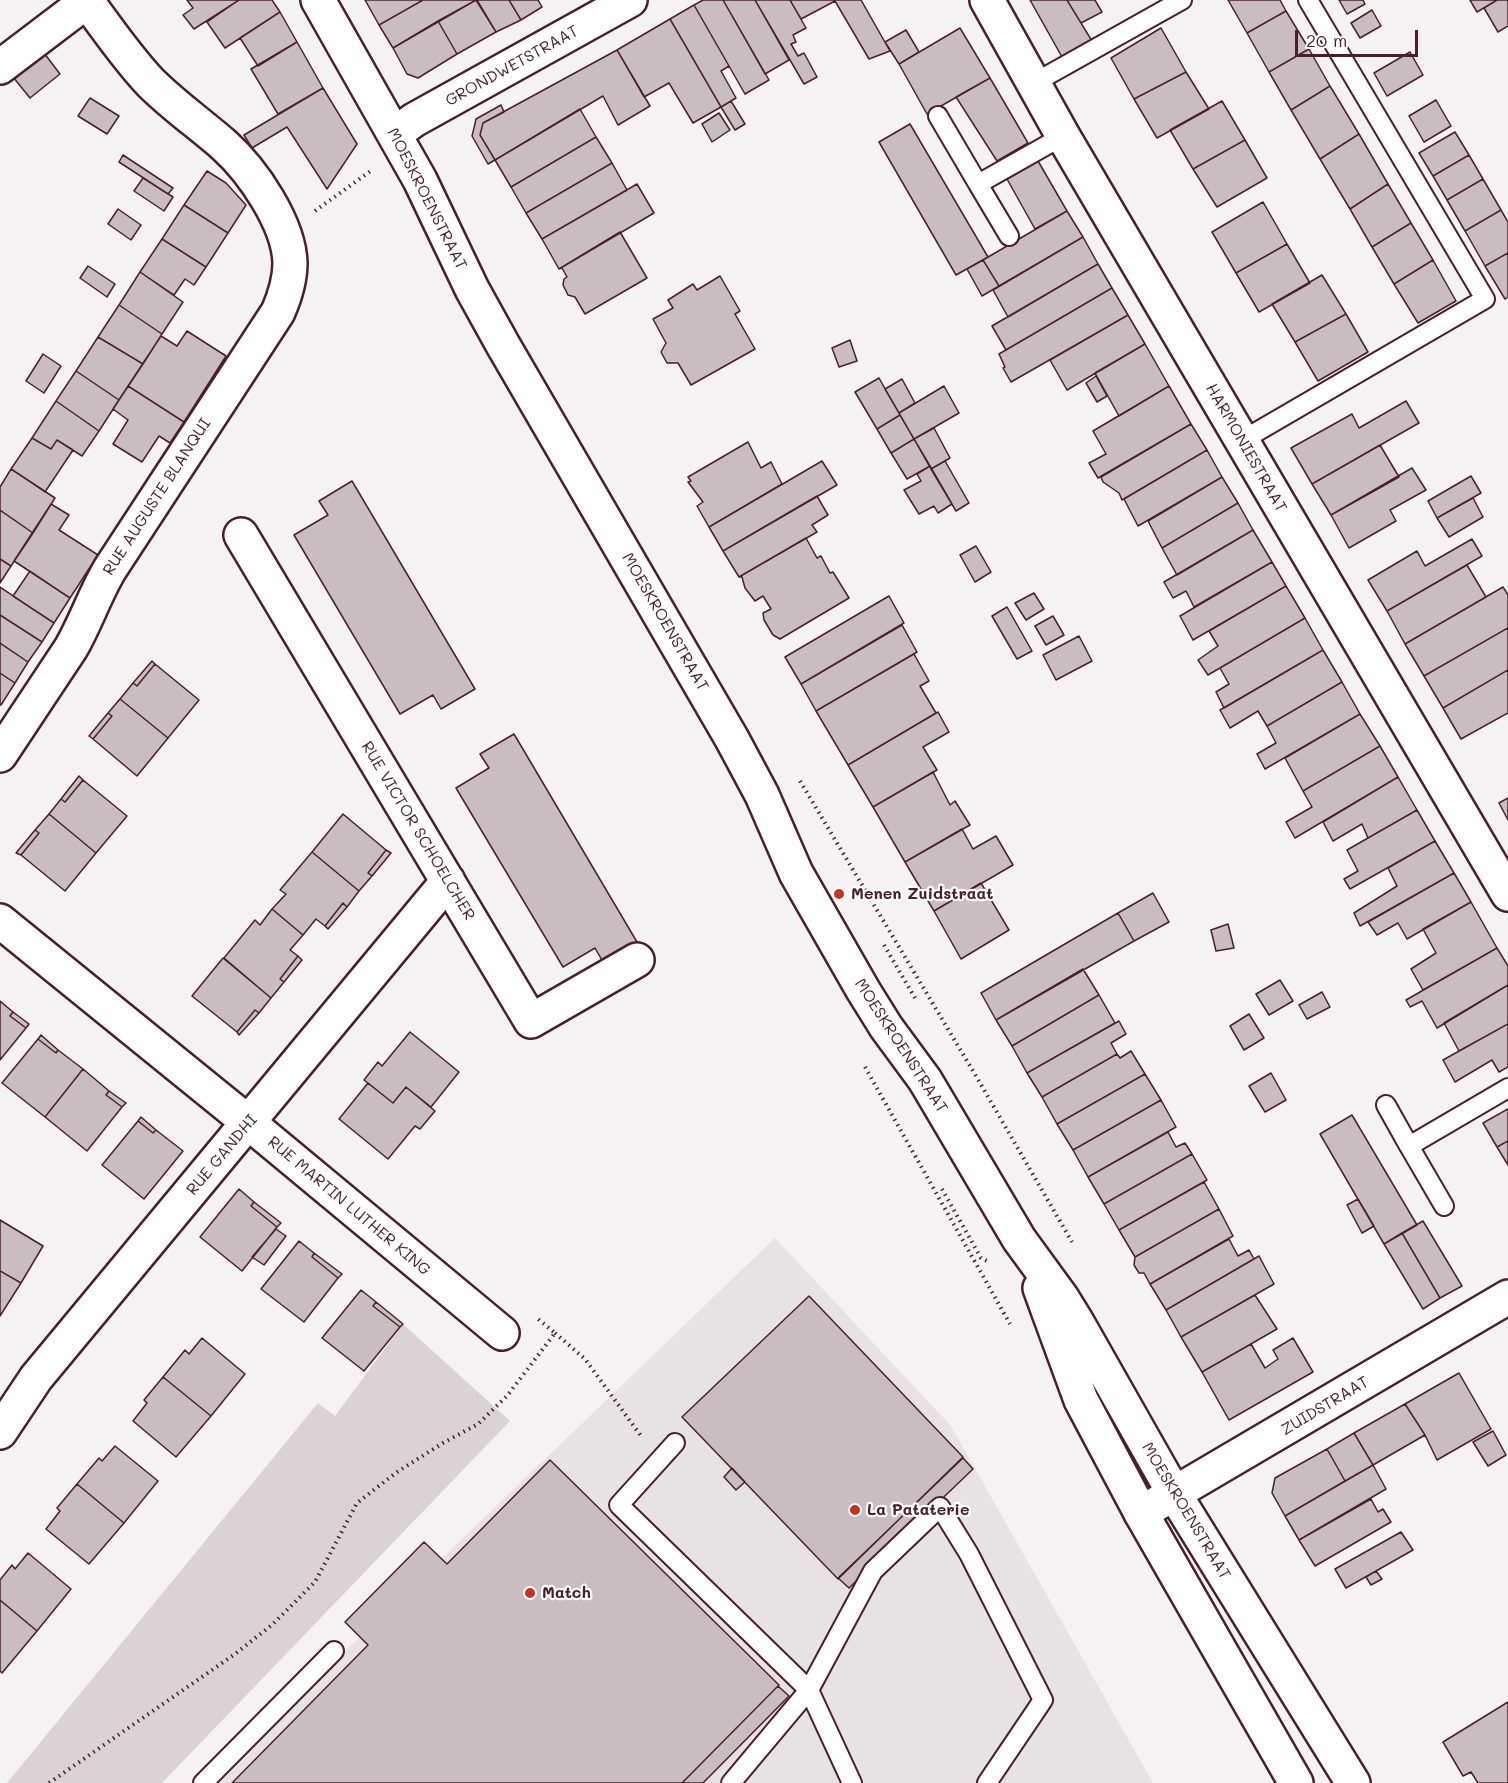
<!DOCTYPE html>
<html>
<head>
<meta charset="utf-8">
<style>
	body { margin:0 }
	#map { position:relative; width:1508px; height:1783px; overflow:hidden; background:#f4f2f2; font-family:Mali,sans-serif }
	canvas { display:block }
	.scale { position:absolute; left:1295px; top:30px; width:123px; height:27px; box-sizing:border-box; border:3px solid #4a1f2b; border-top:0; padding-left:8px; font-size:18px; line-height:21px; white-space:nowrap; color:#4a1f2b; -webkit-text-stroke:4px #fff; paint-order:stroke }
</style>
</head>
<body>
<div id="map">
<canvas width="1508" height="1783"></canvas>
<div class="scale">20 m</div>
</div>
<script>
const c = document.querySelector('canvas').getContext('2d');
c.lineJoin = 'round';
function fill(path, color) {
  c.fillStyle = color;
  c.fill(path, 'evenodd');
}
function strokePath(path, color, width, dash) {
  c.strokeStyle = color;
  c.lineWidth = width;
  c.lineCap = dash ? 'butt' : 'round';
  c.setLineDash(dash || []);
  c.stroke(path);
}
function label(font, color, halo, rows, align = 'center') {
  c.font = font + ' Mali,sans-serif';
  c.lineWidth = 4.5;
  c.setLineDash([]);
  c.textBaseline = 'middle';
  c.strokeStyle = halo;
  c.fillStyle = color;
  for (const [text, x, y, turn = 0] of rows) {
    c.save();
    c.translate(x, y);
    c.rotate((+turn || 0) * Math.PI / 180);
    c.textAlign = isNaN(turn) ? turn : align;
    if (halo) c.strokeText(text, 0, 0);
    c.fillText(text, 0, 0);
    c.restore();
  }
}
fill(new Path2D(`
	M775,1238l176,188 202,357h-945z`), '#e7e2e3');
fill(new Path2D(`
	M403,1324l107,97 -348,362h-155l311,-380 17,13z`), '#dbd2d5');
const building = new Path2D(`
	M187,0h52l-45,29 -11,-14 10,-7z
	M239,0h33l8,12 -55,36 -18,-26z
	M365,0h58l-44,25z
	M423,0h53l-83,48 -14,-23z
	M476,0l20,32 -39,22 -19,-33z
	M477,0h32l12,20 -25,12z
	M509,0h29l4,7 -21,13z
	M703,0h20l46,80 -24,14 -51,-89z
	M723,0h32l34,60 -24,14z
	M755,0h35l16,28 -13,7 3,7 -5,2 7,12 6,-3 13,24 -13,7z
	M790,0h71l29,51 -21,8 -34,-58 -34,18z
	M1030,0h37l25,41 -30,16z
	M1067,0h28l7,12 -21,11z
	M1228,0h52l6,11 -39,22z
	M1339,0h24l2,4 -18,10z
	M1470,0h27l-20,12z
	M1497,0h11v26l-10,6 -14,-24z
	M694,5l35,61 -8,5 15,27 -15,9 -51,-88z
	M1372,10l9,16 -21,12 -9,-15z
	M1286,11l23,38 -40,23 -22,-39z
	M280,12l17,30 -39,24 -18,-28z
	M670,19l51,88 -28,16 -24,-40 -25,14 -27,-47z
	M438,21l19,33 -39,24 -11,-4 -14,-26z
	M960,28l30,50 -63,36 -28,-50z
	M1161,28l25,44 -52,27 -23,-41z
	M906,30l13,22 -20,12 -14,-22z
	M297,42l26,46 -45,26 -27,-45z
	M1309,49l21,37 -39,24 -22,-38z
	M617,50l33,56 -32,19 -15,-29 -108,64 -15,-25 3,-12z
	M1410,52l13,23 -36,21 -13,-23z
	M44,53l16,21 -30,24 -17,-21z
	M1186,72l23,37 -52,29 -23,-39z
	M990,78l38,65 -31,18 -41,-64z
	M1330,86l29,48 -39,25 -29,-49z
	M323,88l34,56 -30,45 -40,-62 -35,21 -8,-13z
	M90,98l29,18 -12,18 -29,-18z
	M1436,100l15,26 -27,16 -15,-26z
	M731,101l14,23 -10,6 -14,-23z
	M1222,101l23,39 -52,29 -23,-39z
	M501,105l3,7 -21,11 -3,12 15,25 -7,4 -16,-28 2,-8 2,-9z
	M580,109l16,28 -85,50 -16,-27z
	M719,113l11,17 -18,12 -10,-18z
	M910,124l78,133 -32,18 -77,-133z
	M1455,132l14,23 -36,21 -14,-23z
	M1359,134l29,50 -38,25 -30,-50z
	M596,137l16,26 -86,50 -15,-26z
	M1245,140l22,38 -50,29 -24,-38z
	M123,155l50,33 -5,6 -49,-32z
	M1469,155l14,24 -36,21 -14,-24z
	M1038,161l29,50 -32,18 -28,-50z
	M612,163l15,27 -85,49 -16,-26z
	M207,171l19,12 20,22 -18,28 -44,-28z
	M143,178l30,19 -9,14 -30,-20z
	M1483,179l18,31 -36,21 -18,-31z
	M637,184l17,29 -95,56 -17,-30z
	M1388,184l23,39 -39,24 -22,-38z
	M1263,202l24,42 -51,29 -24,-41z
	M184,205l44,28 -22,34 -44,-28z
	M118,209l23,16 -10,15 -23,-16z
	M1501,210l7,12v31l-23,13 -20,-35z
	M1067,211l16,26 -84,49 -16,-26z
	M1411,223l22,37 -39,24 -22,-37z
	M620,232l27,46 -62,36 -10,-17 -7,-2 -5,-10 1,-6 3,-2 -5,-9 -3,1z
	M1083,237l15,27 -90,53 -15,-27z
	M162,239l44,28 -12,18 -9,-6 -11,16 -34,-23z
	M1287,244l23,39 -51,29 -23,-39z
	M1508,253v44l-3,2 -20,-33z
	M983,260l16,26 -17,10 -15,-27z
	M1433,260l23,41 -38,22 -24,-39z
	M1098,264l14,24 -106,62 -14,-24z
	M88,266l27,18 -8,13 -27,-19z
	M140,272l43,30 -21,32 -43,-29z
	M1322,275l24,39 -51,28 -23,-38z
	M720,276l20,35 -5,3 20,35 -64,36 -13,-22h-11l-6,-11 5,-9 -13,-24 20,-11 -5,-8 25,-16 4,6z
	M1112,288l16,27 -117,67 -8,-14 2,-1 -6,-13z
	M119,305l43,29 -19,30 -45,-27z
	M1346,314l22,38 -50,29 -23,-39z
	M1128,315l17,29 -78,46 -17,-30z
	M187,331l39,25 -42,66 -56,-36 33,-50 16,10z
	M98,337l45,27 -24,36 -43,-29z
	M850,340l7,21 -18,6 -7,-19z
	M1145,344l24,42 -50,30 -24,-43z
	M43,354l18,12 -17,27 -18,-12z
	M76,371l43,29 -20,31 -43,-30z
	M1096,376l11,20 -10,6 -11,-19z
	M879,378l21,37 -23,14 -22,-37z
	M902,379l13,24 -16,10 -14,-24z
	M128,386l56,36 -14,21 -11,-7 -17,26 -29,-18 15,-24 -15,-11z
	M944,386l15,27 -45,26 -15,-26z
	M1169,386l22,38 -93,54 -9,-15 17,-9 -13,-23z
	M56,401l43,30 -17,25 -25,-16 -6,9 -19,-11z
	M1406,401l13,22 -107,61 -21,-36 61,-34 7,14z
	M900,415l14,24 -23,14 -14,-24z
	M1191,424l16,26 -85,50 -3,-7 -16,-11 -2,-5z
	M934,428l16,30 -19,11 -17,-30z
	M32,438l19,11 6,-9 16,10 -28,42 -34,-23z
	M914,439l16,27 -23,13 -16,-26z
	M748,442l13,26 10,-6 11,22 -73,43 -12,-21 6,-4 -15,-20 3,-1 -3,-4z
	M1380,445l19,32 -68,38 -19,-31z
	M1207,450l15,27 -84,49 -14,-27z
	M822,461l15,24 -114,66 -14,-24z
	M945,461l24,42 -13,8 -25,-42z
	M930,466l22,38 -14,9 -4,-7 -15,8 -15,-24 17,-9 -4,-7z
	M1412,468l14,22 -36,20 6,11 -47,27 -18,-33z
	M11,469l44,29 -22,35 -33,-23v-23z
	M1471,476l10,17 -44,25 -9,-17z
	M1222,477l16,26 -76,45 -14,-27z
	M352,481l123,208 -34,20 -8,-14 -33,19 -106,-179 34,-20 -9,-14z
	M817,496l11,19 -16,10 5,7 -78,45 -16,-26z
	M1473,498l10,19 -34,20 -12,-19z
	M1238,503l15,27 -76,45 -15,-27z
	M51,504l18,11 -10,15 39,25 -28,43 -56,-37z
	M0,510l33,23 -22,33 -11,-7z
	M1253,530l19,32 -78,45 -8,-16 -13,7 -9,-16z
	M806,538l11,20 4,-2 9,17 3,-1 16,26 -69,41 -7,-4 -9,-15 -1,-7 8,-4 -8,-13 -8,5 -10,-13 -3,-11h-3z
	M1472,539l10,17 -95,55 -19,-31 49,-29 8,15z
	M976,546l15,26 -16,10 -15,-27z
	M0,559l11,7 -11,17z
	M1272,562l14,24 -93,54 -13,-24z
	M1467,565l19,32 -81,47 -18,-33z
	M30,571l40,27 -16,25 -41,-27z
	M1286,586l19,32 -97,57 -10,-15 20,-14 -9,-15z
	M0,587l54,36 -12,19 -42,-27z
	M1503,587l5,8v33l-84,48 -19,-32z
	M1034,593l10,16 -18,11 -11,-17z
	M889,596l15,27 -103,61 -16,-27z
	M1007,607l25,44 -15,8 -25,-43z
	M0,615l42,27 -14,20 -28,-19z
	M1053,616l11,19 -18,10 -11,-19z
	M1305,618l18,32 -99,58 -8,-16 13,-8 -9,-16z
	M902,625l15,27 -101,59 -15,-27z
	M1508,628v42l-65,38 -19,-32z
	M1079,636l13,25 -36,19 -13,-25z
	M0,643l28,19 -13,21 -15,-10z
	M1323,650l19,32 -75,44 -9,-15 -28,17 -10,-18z
	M914,654l15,27 -9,5 16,27 -88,52 -32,-54z
	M152,661l3,3 -18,22 -4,-3z
	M155,664l44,36 -31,38 -48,-39 13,-16 4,3z
	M1508,670v43l-47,26 -18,-31z
	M0,673l15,10 -14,22h-1z
	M1342,682l18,32 -95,55 -8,-15 19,-11 -9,-17z
	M120,699l48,39 -31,38 -44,-37 19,-23 -4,-3z
	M938,712l11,20 -26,15 14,23 -64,37 -25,-42z
	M108,713l4,3 -19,23 -4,-3z
	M1360,714l20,32 -77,45 -18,-33z
	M514,734l123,208 -34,20 -8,-14 -32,19 -107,-179 33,-20 -9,-14z
	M1380,746l18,31 -103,61 -9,-16 26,-15 -9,-16z
	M933,772l17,33 5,-4 15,24 -65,37 -32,-55z
	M79,776l4,4 -18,22 -4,-3z
	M1398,777l19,33 -49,28 -6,-14 -29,17 -10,-19z
	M83,780l44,36 -31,37 -47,-39 12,-15 4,3z
	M1508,798v22l-9,-17z
	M1417,810l18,31 -85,48 -6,-10 14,-8 -11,-21z
	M49,814l47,39 -31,38 -44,-36 18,-22 -4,-3z
	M343,814l43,36 -18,23 4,3 -13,15 -47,-39z
	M962,829l11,20 23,-13 17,29 -79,46 -29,-49z
	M35,830l4,3 -18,22 -5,-2z
	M1435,841l19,32 -94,53 -6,-13 43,-27 -9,-18z
	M386,850l5,3 -19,23 -4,-3z
	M312,852l47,39 -12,16 -4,-4 -18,23 -9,-7 -13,16 -31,-26 14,-15 -6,-4z
	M1454,873l17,29 -64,37 -9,-16 -21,12 -9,-13z
	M981,883l28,47 -48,29 -27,-48z
	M1153,893l16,29 -35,19 -16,-28z
	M1471,902l26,46 -74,42 -12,-21 25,-16 -13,-24z
	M343,903l4,4 -19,22 -3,-3z
	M272,909l31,26 -13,15 8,6 -18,23 4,3 -13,16 -47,-40 31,-38 5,5z
	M1118,913l16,28 -138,79 -15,-27z
	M1228,924l6,24 -18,3 -5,-21z
	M1497,948l11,18v19l-71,43 -15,-27 -12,6 -4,-7z
	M298,956l4,4 -18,22 -4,-3z
	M223,958l48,40 -12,15 -4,-3 -18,22 -45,-36z
	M1083,969l16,26 -87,51 -16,-26z
	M1280,980l13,21 -24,14 -13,-21z
	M1508,985v39l-49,27 -15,-28z
	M1322,992l8,15 -23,12 -8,-14z
	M1099,995l16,28 -88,50 -15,-27z
	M0,1001l13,11 -3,4 16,12 -26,32z
	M255,1010l4,3 -20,22 -2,-3z
	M13,1012l16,12 -3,4 -16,-12z
	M1249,1014l15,24 -20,12 -14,-24z
	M1119,1021l7,13 -15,9 6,11 -75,43 -15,-24z
	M1508,1024v43l-9,5 -7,-12 -37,22 -12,-22z
	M410,1032l49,40 -28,35 -25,-20 -13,16 -29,-23 14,-18 4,4z
	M41,1035l17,15 -2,3 -18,-14z
	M38,1039l18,14 2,-3 25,19 -38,48 -43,-34z
	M1131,1051l14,23 -88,50 -15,-27 75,-43 3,4z
	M83,1069l26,22 -3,4 16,12 -35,44 -42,-34z
	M1271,1073l15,27 -21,12 -16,-26z
	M1145,1074l16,26 -88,50 -16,-26z
	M368,1083l25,20 13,-16 29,24 -15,18 -5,-3 -27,33 -49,-40z
	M109,1091l17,12 -4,4 -16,-12z
	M1161,1100l15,27 -88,50 -15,-27z
	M1508,1109v32l-11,6 -14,-24z
	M1352,1115l65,110 -33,19 -64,-110z
	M141,1117l15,13 -3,3 -15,-12z
	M138,1121l15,12 3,-3 27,21 -39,48 -42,-34z
	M1168,1132l8,15 9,-4 7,11 -88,50 -16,-27z
	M1508,1141v24l-11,-18z
	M1192,1154l15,26 -88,50 -15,-26z
	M1204,1182l15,27 -84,48 -16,-27z
	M239,1189l15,13 -3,4 26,21 -35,44 -42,-34z
	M1358,1199l16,27 -12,7 -15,-28z
	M254,1202l27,21 -4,4 -26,-21z
	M1219,1209l14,27 -83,48 -6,-11h-5l-5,-8 1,-8z
	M0,1220l43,26 -22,37 -21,-12z
	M1423,1221l39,65 -22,12 -38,-65z
	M276,1229l10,7 -22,29 -12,-8z
	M1402,1233l38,65 -17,11 -39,-65z
	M1229,1239l9,17 11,-6 5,9 -88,51 -16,-26z
	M299,1241l15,12 -2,4 26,21 -34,44 -43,-33z
	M314,1253l28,21 -4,4 -26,-21z
	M1259,1256l15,28 -93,53 -15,-27z
	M0,1271l21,12 -21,33z
	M361,1290l15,12 -3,4 27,21 -36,44 -42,-33z
	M1255,1295l22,34 -75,43 -21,-35z
	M809,1296l154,161 -125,122 -156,-162z
	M376,1302l27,22 -3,3 -27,-21z
	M202,1338l43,36 -34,42 -48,-39 22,-27 4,4z
	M1293,1338l20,34 -84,48 -27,-48 49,-28 14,24 13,-9 -5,-9z
	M1459,1373l32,56 -54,31 -12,-25 -20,-31z
	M163,1377l48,39 -35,41 -43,-36 14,-18 -3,-3z
	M1405,1404l20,31 -52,30 -19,-32z
	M1493,1431l13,24 -18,11 -15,-24z
	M1354,1433l19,32 -28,16 -18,-32z
	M115,1446l43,35 -34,42 -47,-39 22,-26 3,3z
	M1327,1449l18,32 -60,35 -13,-23 3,-15z
	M963,1458l10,11 -124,119 -11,-10z
	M550,1460l229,225 -97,98h-450l136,-138 -23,-23 79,-80 23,22z
	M1373,1465l13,24 -87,51 -14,-24z
	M732,1468l13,14 -9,8 -12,-13z
	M77,1484l47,39 -35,41 -43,-35 14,-18 -3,-3z
	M1371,1499l7,13 5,-3 8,13 -76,44 -16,-26z
	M1401,1532l12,18 -67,38 -11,-19z
	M28,1553l43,36 -34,42 -37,-31v-20l12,-15 3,4z
	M1376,1571l6,8 -11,6 -5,-8z
	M0,1600l37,31 -35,42 -2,-2z
	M778,1686l11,10 -86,87h-21z
	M1508,1702v81h-30l-7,-11 -8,4 -20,-34z`);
fill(building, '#cabdc1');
strokePath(building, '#4a1f2b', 1.5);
const lane = new Path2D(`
	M1034,83l148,-83
	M938,116l40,68 85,-48
	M978,184l31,52
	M1241,441l244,-142 -177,-299
	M1386,1105l23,41 99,-58
	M1409,1146l35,60
	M675,1443l-56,62 190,185 43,93
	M203,1783l131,-132
	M731,1783l78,-93 64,-119 67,-64 29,47 74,146 -56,83`);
const street = new Path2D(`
	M987,0l76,136 445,758
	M0,67l87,-66
	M395,134l19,-14 216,-120
	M241,535l290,486 106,-61
	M0,755l71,-107c15,-26 24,-54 39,-79l168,-257c7,-16 12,-31 12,-49 -1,-39 -37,-92 -66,-118 -24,-21 -50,-39 -73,-62 -24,-25 -44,-55 -65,-83
	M0,921l249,202 253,210
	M0,1432l36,-54 412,-497
	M1141,1513l367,-216`);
const secondary = new Path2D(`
	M318,0l102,180 52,109 31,56 229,394 30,56 34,78 67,117 23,37 39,53 94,159 43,59 16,26 97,171 178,288
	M1040,1288l41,112 60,113 155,270`);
strokePath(lane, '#4a1f2b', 22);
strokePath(street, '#4a1f2b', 38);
strokePath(secondary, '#4a1f2b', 38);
strokePath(new Path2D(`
	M315,211l57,-41
	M800,781l176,295 96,166
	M884,945l31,53
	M865,1067l145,257
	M942,1189l39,69 6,3
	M555,1333l30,26 56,77
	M49,1783l186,-129 38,-30 42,-42 42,-79 40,-31 46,-29 35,-19 29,-28 48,-63 -17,-14`), '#4a1f2b', 4, [1.5, 4.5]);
strokePath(lane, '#fff', 18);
strokePath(street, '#fff', 33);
strokePath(secondary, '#fff', 33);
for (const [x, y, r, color] of [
	[839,894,6,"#c8321e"],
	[855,1510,6,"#c8321e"],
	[530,1593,6,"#c8321e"]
]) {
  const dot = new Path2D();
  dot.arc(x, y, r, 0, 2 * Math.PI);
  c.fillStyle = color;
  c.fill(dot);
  strokePath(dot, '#fff', 2);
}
label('16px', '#4a1f2b', '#fff', [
	["GRONDWETSTRAAT",512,66,-29],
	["MOESKROENSTRAAT",427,199,63],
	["HARMONIESTRAAT",1246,448,60],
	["RUE AUGUSTE BLANQUI",157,497,-57],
	["MOESKROENSTRAAT",665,622,60],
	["RUE VICTOR SCHOELCHER",418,831,59],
	["MOESKROENSTRAAT",901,1046,57],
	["RUE GANDHI",222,1155,-50],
	["RUE MARTIN LUTHER KING",349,1206,40],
	["ZUIDSTRAAT",1325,1406,-31],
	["MOESKROENSTRAAT",1186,1511,59]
]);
label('bold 16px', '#4a1f2b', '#fff', [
	["Menen Zuidstraat",851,894],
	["La Pataterie",867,1510],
	["Match",542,1593]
], 'left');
</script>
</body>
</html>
